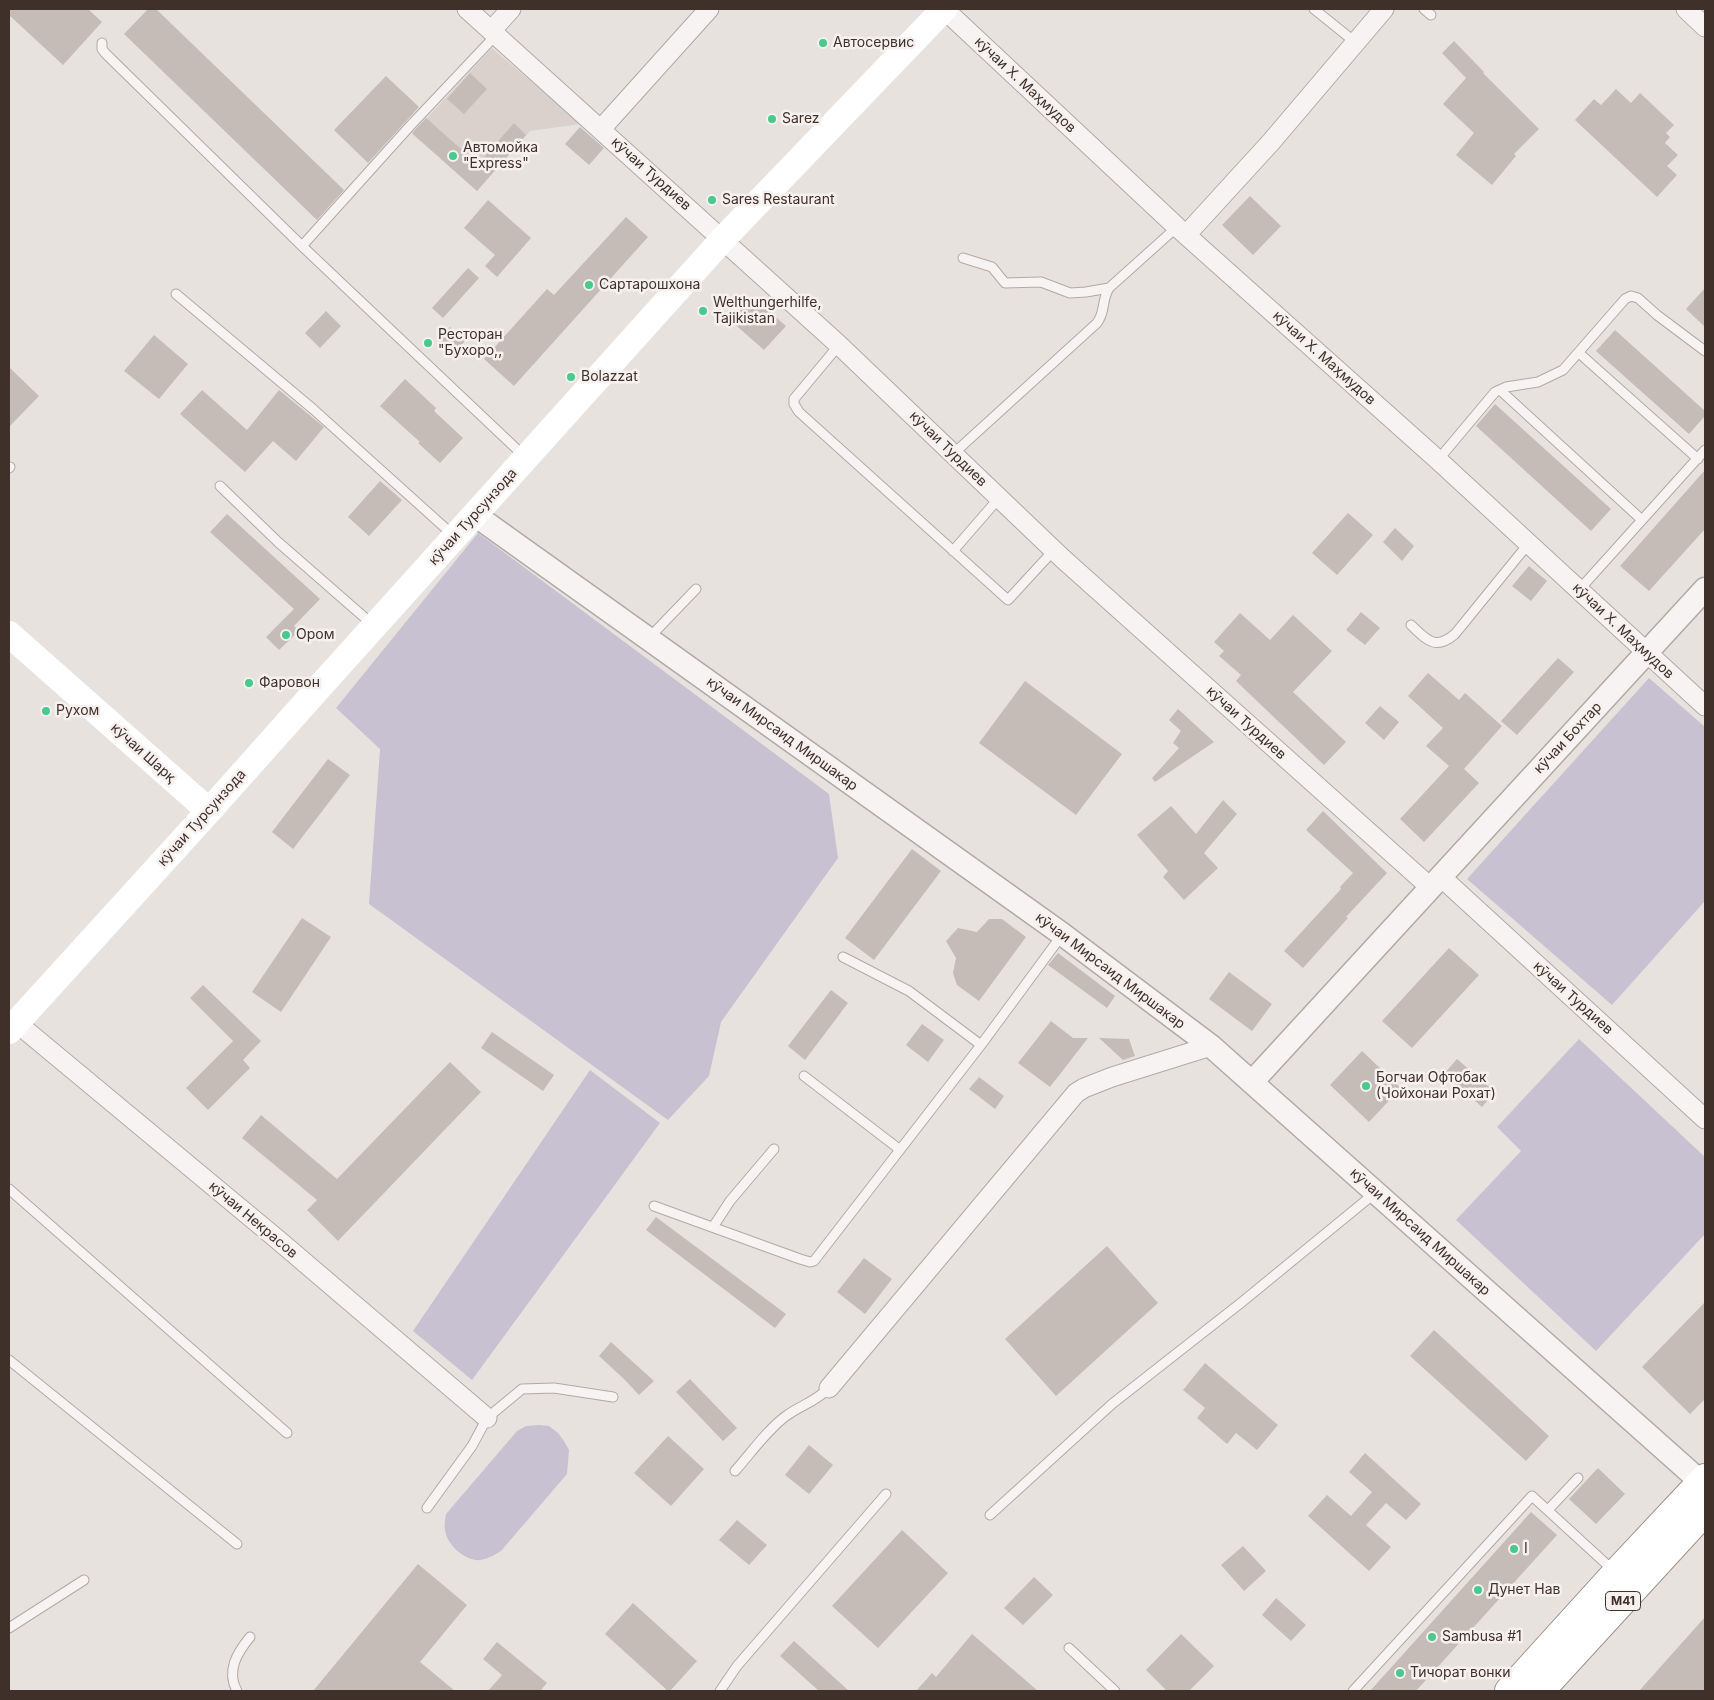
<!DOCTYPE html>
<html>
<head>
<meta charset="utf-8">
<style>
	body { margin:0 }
	#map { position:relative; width:1714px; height:1700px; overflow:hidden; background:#e8e2df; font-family:Inter,sans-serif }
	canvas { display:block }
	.frame { position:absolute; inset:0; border:10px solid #3f3029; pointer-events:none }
</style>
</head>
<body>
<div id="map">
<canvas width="1714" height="1700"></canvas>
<div class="frame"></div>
</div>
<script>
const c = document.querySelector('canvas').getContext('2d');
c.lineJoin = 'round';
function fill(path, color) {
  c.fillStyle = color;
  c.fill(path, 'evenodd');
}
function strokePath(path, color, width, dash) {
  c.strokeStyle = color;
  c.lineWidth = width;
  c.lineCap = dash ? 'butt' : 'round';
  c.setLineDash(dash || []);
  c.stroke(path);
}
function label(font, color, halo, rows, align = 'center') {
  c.font = font + ' Inter,sans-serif';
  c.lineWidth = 5;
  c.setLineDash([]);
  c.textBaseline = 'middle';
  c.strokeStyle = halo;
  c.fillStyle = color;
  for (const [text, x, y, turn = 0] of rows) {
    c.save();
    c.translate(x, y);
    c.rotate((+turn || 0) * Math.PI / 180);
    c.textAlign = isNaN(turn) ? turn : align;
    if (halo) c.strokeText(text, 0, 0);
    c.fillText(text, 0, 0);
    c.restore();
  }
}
fill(new Path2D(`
	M492,48l89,76 -51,7 -53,60 -65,-57z`), '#dad1cd');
fill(new Path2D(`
	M478,533l351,261 9,64 -117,164 -12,54 -41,44 -299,-216 11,-155 -44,-41z
	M1649,678l56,49v174l-93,104 -145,-126z
	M1579,1039l126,118v77l-109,117 -140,-131 65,-69 -24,-24z
	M590,1070l70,53 -188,257 -59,-49z
	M539,1425l10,1 9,7 6,8 5,9 -2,24 -66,77c-8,5 -17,10 -26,9 -14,-3 -28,-16 -30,-30 -1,-5 0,-10 1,-16l71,-83 9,-5z`), '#c8c1d2');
fill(new Path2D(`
	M9,9h79l14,13 -39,43 -54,-50z
	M148,9h8l188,181 -27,30 -193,-186z
	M1454,41l30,31 -1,1 56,56 -25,25 2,2 -24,29 -36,-30 18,-22 -31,-29 23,-26 -24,-25z
	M470,73l17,16 -23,25 -17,-15z
	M386,76l33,31 -51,56 -34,-33z
	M1616,89l15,14 9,-10 34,32 -8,8 4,4 -5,6 13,12 -11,11 10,9 -20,22 -82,-77 19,-21 7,6z
	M426,118l52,46 36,-41 12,12 -49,56 -65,-58z
	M580,127l24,21 -15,17 -24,-21z
	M1250,196l31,30 -28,29 -31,-30z
	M488,200l43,38 -34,39 -12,-11 10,-11 -31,-27z
	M626,217l22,20 -134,149 -30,-27 63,-70 7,6z
	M468,268l11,10 -36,40 -11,-10z
	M1705,288v39l-19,-18z
	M752,296l34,30 -22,24 -33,-29z
	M326,311l15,15 -21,22 -15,-15z
	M450,327l15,14 -11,12 -16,-14z
	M1615,330l90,81v5l-16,18 -93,-83z
	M154,335l34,29 -29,35 -35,-28z
	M9,367l30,29 -30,31z
	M405,379l31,29 -2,3 29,27 -23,25 -22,-20 2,-1 -40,-36z
	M202,390l45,40 32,-40 45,37 -28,34 -23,-20 -28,31 -65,-58z
	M1495,404l116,105 -20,22 -115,-105z
	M1705,470v59l-56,62 -29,-25z
	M380,481l22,19 -33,36 -21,-19z
	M1348,513l25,22 -36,40 -25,-22z
	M227,514l93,85 -26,27 5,5 -20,19 -13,-13 28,-28 -84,-77z
	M1395,528l19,18 -12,15 -19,-19z
	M1529,566l18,15 -16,20 -19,-15z
	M1361,612l19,16 -15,17 -19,-15z
	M1240,613l30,27 23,-25 39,36 -39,41 53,50 -22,23 -88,-84 5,-6 -22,-19 5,-5 -10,-9z
	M1558,658l16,14 -57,63 -16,-14z
	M1428,673l31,27 6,-7 37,33 -38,43 15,14 -55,59 -24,-23 49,-53 -23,-20 17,-18 -35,-32z
	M1025,681l97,73 -46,61 -97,-72z
	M1380,706l19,16 -15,18 -19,-17z
	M1178,709l36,33 -59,40 -3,-4 27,-30 -6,-5 8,-12 -12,-11z
	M328,759l22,16 -57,74 -21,-17z
	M1223,800l14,14 -33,39 14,15 -34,32 -21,-23 5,-6 -31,-36 34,-29 25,28z
	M1323,811l64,62 -41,44 2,1 -45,50 -19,-17 57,-62 -1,-2 13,-14 -47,-43z
	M912,849l29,22 -67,89 -29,-22z
	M302,918l29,19 -50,75 -29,-20z
	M989,919h13l24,18 -47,64 -22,-16 -4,-12 3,-15 -10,-17 12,-13 19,4z
	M1449,948l30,27 -67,73 -30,-27z
	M1058,953l57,43 -8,12 -59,-43z
	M1229,972l43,32 -20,27 -43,-32z
	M203,985l58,56 -18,19 7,8 -42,42 -22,-22 47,-47 -43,-43z
	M831,990l17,13 -43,57 -17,-14z
	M1051,1021l22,17h15l-38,49 -32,-24z
	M922,1024l22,16 -16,22 -22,-17z
	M492,1032l62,43 -11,16 -62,-43z
	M1099,1038l30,1 6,17 -12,4z
	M1362,1051l39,37 -32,34 -39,-37z
	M1457,1059l38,33 -13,15 -38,-33z
	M450,1062l31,30 -143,149 -31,-31 10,-10 -75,-62 19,-23 76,64z
	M979,1077l25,19 -9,13 -26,-20z
	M656,1217l130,97 -11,14 -129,-98z
	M1107,1246l51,57 -102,93 -51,-57z
	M864,1258l28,21 -27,35 -28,-22z
	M1705,1302v97l-15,15 -48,-47z
	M1434,1330l115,106 -23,25 -116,-105z
	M611,1342l43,39 -15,14 -15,-16 -25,-23z
	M1205,1363l73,62 -21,25 -21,-17 -9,11 -30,-26 8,-10 -22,-18z
	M690,1379l47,49 -14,13 -47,-49z
	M668,1436l36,33 -33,37 -37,-33z
	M809,1445l24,20 -24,29 -24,-19z
	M1365,1453l56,51 -15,16 -20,-17 -20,22 25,22 -22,24 -61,-55 19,-21 24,21 21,-24 -23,-20z
	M1598,1468l27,26 -29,30 -27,-25z
	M1531,1512l26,23 -141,156h-46z
	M737,1520l30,25 -18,20 -30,-25z
	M902,1530l46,43 -70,75 -46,-42z
	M1243,1546l23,25 -22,20 -23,-26z
	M418,1564l49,41 -47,57 35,29h-142z
	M1034,1577l19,18 -30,30 -19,-17z
	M1276,1598l30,27 -15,16 -29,-26z
	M633,1603l64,58 -27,30h-2l-63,-57z
	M1705,1617v74h-66z
	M972,1634l66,57h-122l16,-18 4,4z
	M1181,1634l33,32 -25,25h-22l-21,-21z
	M794,1641l55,50h-30l-39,-35z
	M497,1642l50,41 -7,8h-52l14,-16 -19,-16z`), '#c5bbb7');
const service = new Path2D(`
	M1314,9l41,33
	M1424,9l7,6
	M102,43v6l3,4 197,193 222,210
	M302,246l108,-120 86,-91
	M963,258l29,9 13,16 36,-1 29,11 16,-1 23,-4
	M176,294l137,115 140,126
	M839,345l-45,54v5l5,8 209,188 46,-50
	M1579,353l119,106
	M1500,390l142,130
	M953,454l144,-131c9,-12 4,-22 12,-35l68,-61
	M1438,460l57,-68 11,-5 32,-5 25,-12 62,-71 6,-3 7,2 19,17 48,36
	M9,468l1,-1
	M220,486l58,56 94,82
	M953,551l46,-53
	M1579,590l126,-140
	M1411,625c16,15 24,26 44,9l74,-91
	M648,639l48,-50
	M843,957l66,34 72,54
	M804,1076l95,73
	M9,1189l278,244
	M654,1206l146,53 10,3 4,-1 167,-216 81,-110
	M713,1227l17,-26 44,-52
	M9,1360l228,184
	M735,1471c16,-18 32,-41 51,-55 15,-11 29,-14 43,-28
	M427,1508l45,-62 15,-28 35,-29 32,-1 59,9
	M1548,1510l30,-32
	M990,1515l122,-111 130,-102 133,-109
	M9,1628l75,-48
	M1069,1648l46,43
	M237,1691c-11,-20 0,-38 13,-54
	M720,1691l17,-25 149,-172
	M1353,1691l179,-195 82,75`);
const minor = new Path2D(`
	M467,9l372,336 223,213 368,329
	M944,9l233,218 261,233 267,246
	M1686,9l19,18
	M491,31l20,-22
	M601,129l108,-120
	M1186,235l85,-93 113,-133
	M1440,876l265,243
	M17,1023l260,216 210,179
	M829,1388l247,-295 8,-5 28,-11 99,-31`);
const tertiary = new Path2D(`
	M475,515l587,419 149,112 490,436
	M1252,1082l453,-493`);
const trunk = new Path2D(`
	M1509,1691l107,-118 89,-95
	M1540,1691l165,-180`);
strokePath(service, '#b2a9a5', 11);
strokePath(minor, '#b2a9a5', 21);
strokePath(tertiary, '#b2a9a5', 25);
strokePath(trunk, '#9e8e87', 30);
strokePath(service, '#f6f3f2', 9);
strokePath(minor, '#f6f3f2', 19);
strokePath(tertiary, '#f6f3f2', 22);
strokePath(new Path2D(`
	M9,634l200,177
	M9,1031l200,-220 115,-129 399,-443 221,-230`), '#fff', 26);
strokePath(trunk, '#fff', 28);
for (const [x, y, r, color] of [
	[823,43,5,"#48c98e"],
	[772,119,5,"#48c98e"],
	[453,156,5,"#48c98e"],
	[712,200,5,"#48c98e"],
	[589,285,5,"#48c98e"],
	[703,311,5,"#48c98e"],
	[428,343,5,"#48c98e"],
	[571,377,5,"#48c98e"],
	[286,635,5,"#48c98e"],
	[249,683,5,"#48c98e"],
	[46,711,5,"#48c98e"],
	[1366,1086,5,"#48c98e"],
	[1514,1549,5,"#48c98e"],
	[1478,1590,5,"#48c98e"],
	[1432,1637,5,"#48c98e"],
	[1400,1673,5,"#48c98e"]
]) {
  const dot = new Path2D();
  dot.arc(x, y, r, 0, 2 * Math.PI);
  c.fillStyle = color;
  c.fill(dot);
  strokePath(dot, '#f6f0ef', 2);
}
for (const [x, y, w] of [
	[1623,1601,35]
]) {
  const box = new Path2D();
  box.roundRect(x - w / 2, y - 9.5, w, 19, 4);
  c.fillStyle = '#f6f0ef';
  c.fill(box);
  strokePath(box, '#3f3029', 1);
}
label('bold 12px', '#3f3029', null, [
	["M41",1623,1601]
]);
label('14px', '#3f3029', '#f6f0ef', [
	["Автосервис",833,43],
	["Sarez",782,119],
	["Автомойка",463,148],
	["\"Express\"",463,164],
	["Sares Restaurant",722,200],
	["Сартарошхона",599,285],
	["Welthungerhilfe,",713,303],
	["Tajikistan",713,319],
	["Ресторан",438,335],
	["\"Бухоро,,",438,351],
	["Bolazzat",581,377],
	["Ором",296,635],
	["Фаровон",259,683],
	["Рухом",56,711],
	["Богчаи Офтобак",1376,1078],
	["(Чойхонаи Рохат)",1376,1094],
	["I",1524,1549],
	["Дунет Нав",1488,1590],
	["Sambusa #1",1442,1637],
	["Тичорат вонки",1410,1673]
], 'left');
label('14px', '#3f3029', '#f6f0ef', [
	["кӯчаи Х. Маҳмудов",1025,85,43],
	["кӯчаи Турдиев",651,174,42],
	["кӯчаи Х. Маҳмудов",1324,358,42],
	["кӯчаи Турдиев",948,449,44],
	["кӯчаи Турсунзода",473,517,-48],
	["кӯчаи Х. Маҳмудов",1623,631,43],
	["кӯчаи Турдиев",1246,723,42],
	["кӯчаи Мирсаид Миршакар",782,734,36],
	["кӯчаи Бохтар",1568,738,-47],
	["кӯчаи Шарқ",143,753,42],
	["кӯчаи Турсунзода",202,818,-48],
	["кӯчаи Мирсаид Миршакар",1110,971,37],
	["кӯчаи Турдиев",1573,998,42],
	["кӯчаи Некрасов",253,1220,40],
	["кӯчаи Мирсаид Миршакар",1420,1232,42]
]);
</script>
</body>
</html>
